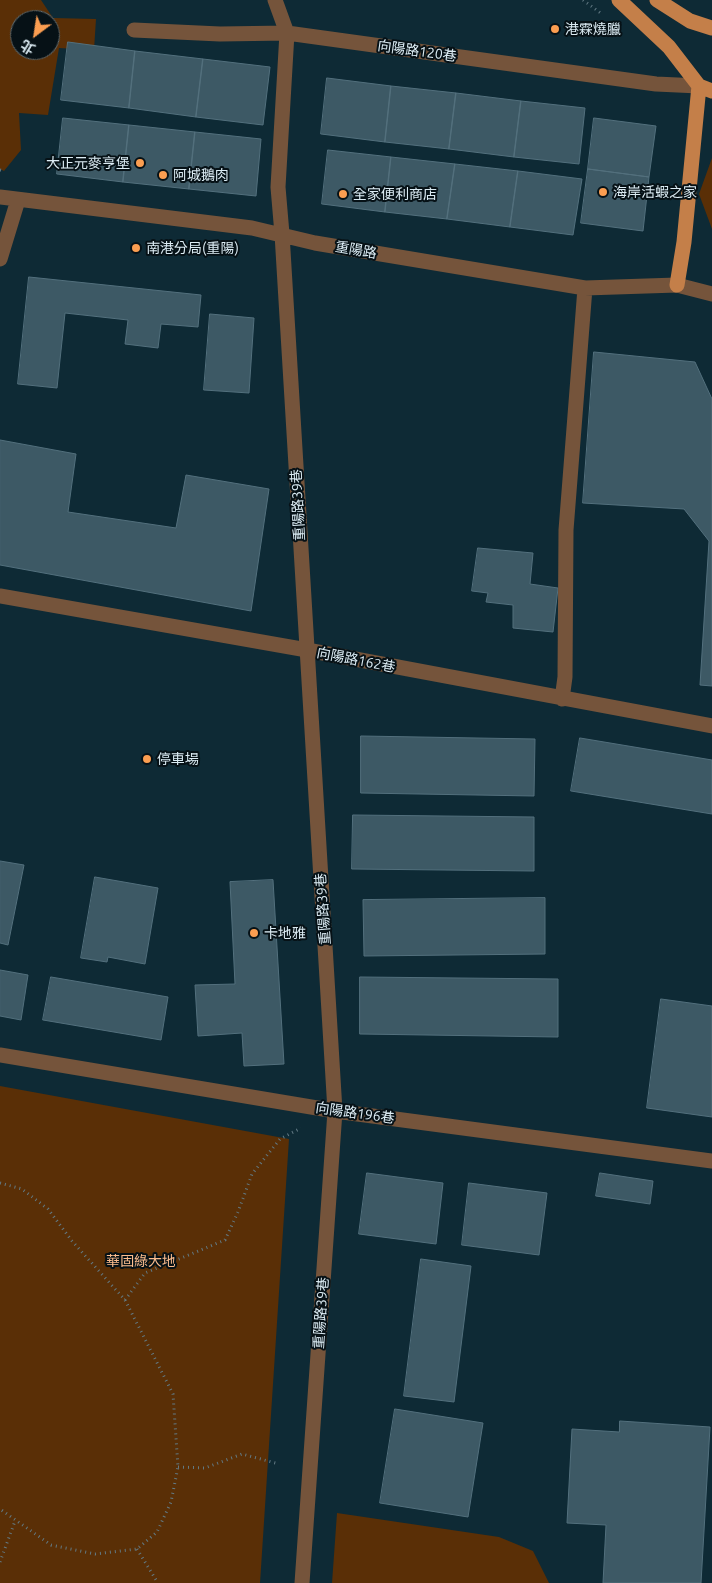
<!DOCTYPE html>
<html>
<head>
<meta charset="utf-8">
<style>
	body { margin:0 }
	#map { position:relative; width:712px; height:1583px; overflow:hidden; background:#0e2a35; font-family:Ubuntu,"Noto Sans TC",sans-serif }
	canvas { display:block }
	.north { position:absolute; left:10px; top:10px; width:50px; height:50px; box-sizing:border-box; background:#061116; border:1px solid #5c696f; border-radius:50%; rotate:211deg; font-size:14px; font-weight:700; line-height:20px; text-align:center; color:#dcecf4 }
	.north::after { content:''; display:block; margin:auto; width:18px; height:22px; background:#fb9e51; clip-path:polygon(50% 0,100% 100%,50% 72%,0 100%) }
</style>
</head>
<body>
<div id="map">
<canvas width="712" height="1583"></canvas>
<div class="north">北</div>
</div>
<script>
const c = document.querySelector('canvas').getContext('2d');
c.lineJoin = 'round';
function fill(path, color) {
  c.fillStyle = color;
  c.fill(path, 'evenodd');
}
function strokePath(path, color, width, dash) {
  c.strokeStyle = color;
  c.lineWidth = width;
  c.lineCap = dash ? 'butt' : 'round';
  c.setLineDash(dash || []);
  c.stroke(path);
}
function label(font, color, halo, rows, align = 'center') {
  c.font = font + ' Ubuntu,"Noto Sans TC",sans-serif';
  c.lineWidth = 4;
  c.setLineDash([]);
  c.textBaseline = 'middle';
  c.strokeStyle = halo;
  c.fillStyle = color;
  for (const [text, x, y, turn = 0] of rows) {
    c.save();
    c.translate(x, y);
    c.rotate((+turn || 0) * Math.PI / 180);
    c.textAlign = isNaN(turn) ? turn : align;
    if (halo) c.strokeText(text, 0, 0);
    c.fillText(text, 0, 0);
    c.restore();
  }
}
fill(new Path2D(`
	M0,0h41l12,18 43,1 -2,31 -35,-2 -11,67 -29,-2 2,37 -17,21 -4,-2zM20,20h30v30h-30z
	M712,158v71l-13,-35z
	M0,1086l289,53 -29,444h-260z
	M337,1513l162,24 34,14 16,32h-217z`), '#5a2f06');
const building = new Path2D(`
	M68,42l67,9 -6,57 -68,-8z
	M135,51l68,8 -7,58 -67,-9z
	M203,59l67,8 -7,58 -67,-8z
	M327,78l64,8 -6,56 -64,-8z
	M391,86l65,7 -7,56 -64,-7z
	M456,93l65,8 -7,56 -65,-8z
	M521,101l64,7 -6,56 -65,-7z
	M63,118l66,7 -6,57 -66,-8z
	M594,118l62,8 -7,51 -61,-8z
	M129,125l66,7 -6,57 -66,-7z
	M195,132l66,7 -5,57 -67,-7z
	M328,150l63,7 -6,55 -63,-8z
	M391,157l64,7 -8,55 -62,-7z
	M455,164l63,7 -8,56 -63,-8z
	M588,169l61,8 -6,54 -62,-8z
	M518,171l64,8 -9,56 -63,-8z
	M29,277l172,18 -3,32 -37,-3 -3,24 -33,-4 3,-24 -63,-7 -8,75 -39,-4z
	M210,314l44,4 -5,75 -45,-3z
	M594,352l101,10 17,37v287l-12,-1 9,-144 -25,-32 -101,-6z
	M0,440l76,14 -8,58 108,16 10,-53 83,14 -18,122 -251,-46z
	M478,548l55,5 -3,31 28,4 -5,44 -40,-4v-23l-27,-3 2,-9 -16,-2z
	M361,736l174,3 -1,57 -173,-3z
	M580,738l132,22v54l-141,-23z
	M353,815l181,2v54l-182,-2z
	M0,861l24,4 -16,80 -8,-2z
	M95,877l63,11 -13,76 -37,-7 -1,5 -26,-4z
	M273,880l11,184 -40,2 -2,-33 -44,3 -3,-51 40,-1 -5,-102z
	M545,898v56l-181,2 -1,-56z
	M0,970l28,5 -7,45 -21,-4z
	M51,977l117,20 -7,43 -118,-20z
	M360,977l198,2v58l-198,-3z
	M661,999l51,7v111l-65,-9z
	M367,1173l76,10 -7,61 -77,-10z
	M600,1173l53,8 -3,23 -54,-8z
	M469,1183l78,10 -8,62 -77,-10z
	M421,1259l50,7 -17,136 -50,-6z
	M395,1409l88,14 -15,94 -88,-14z
	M620,1421l90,6 -9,156h-98l3,-58 -39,-2 5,-94 47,3z`);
fill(building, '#3d5965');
strokePath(building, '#53707d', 1);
strokePath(new Path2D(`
	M583,0l19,14
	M0,170l4,1
	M0,1183l22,6 26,20 24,32 53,59 48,94 5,73 -7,35 -14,30 -20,17 -42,5 -44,-9 -51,-36
	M125,1300l20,-27 80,-33 13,-28 14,-38 28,-35 21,-11
	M178,1467l27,1 37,-14 37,10
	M137,1549l21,34
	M0,1562l15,-41`), '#637a84', 3, [1, 4]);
strokePath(new Path2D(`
	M275,0l12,33 -9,154 4,47 53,877 -33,472
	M134,30l86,4 67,-1 369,51 43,2
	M0,197l252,31 63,15 270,45 92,-3 35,9
	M0,259l18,-59
	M0,596l307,54 405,76
	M562,699l3,-22 1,-147 19,-242
	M0,1055l335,56 377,50`), '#75543b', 15);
strokePath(new Path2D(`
	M619,0l50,47 30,39 13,5
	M657,0l33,21 22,7
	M677,285l7,-43 15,-156`), '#c47f49', 15);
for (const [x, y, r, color] of [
	[555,29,5,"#fb9e51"],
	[140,163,5,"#fb9e51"],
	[163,175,5,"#fb9e51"],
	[603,192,5,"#fb9e51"],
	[343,194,5,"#fb9e51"],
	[136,248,5,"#fb9e51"],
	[147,759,5,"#fb9e51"],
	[254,933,5,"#fb9e51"]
]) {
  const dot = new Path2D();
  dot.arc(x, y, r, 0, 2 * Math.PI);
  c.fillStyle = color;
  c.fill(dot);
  strokePath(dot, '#061116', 2);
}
label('14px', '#dcecf4', '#061116', [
	["港霖燒臘",565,29],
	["大正元麥亨堡",130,163,"right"],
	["阿城鵝肉",173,175],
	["海岸活蝦之家",613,192],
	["全家便利商店",353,194],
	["南港分局(重陽)",146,248],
	["停車場",157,759],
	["卡地雅",264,933]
], 'left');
label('14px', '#dcecf4', '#061116', [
	["向陽路120巷",417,51,8],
	["重陽路",356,250,10],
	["重陽路39巷",298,505,-93],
	["向陽路162巷",356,660,11],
	["重陽路39巷",323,909,-94],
	["向陽路196巷",355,1113,8],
	["重陽路39巷",321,1313,-86]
]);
label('14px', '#fcbd8e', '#061116', [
	["華固綠大地",141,1261]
]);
</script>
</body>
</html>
